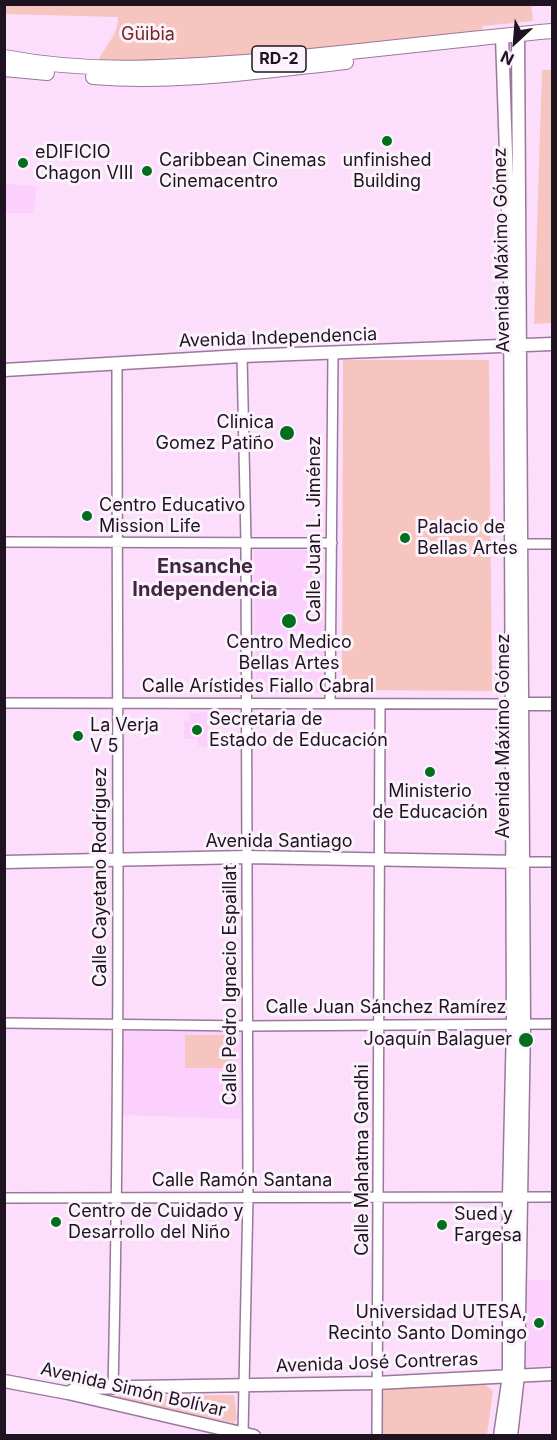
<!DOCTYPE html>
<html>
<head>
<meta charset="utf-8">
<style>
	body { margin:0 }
	#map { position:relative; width:557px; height:1440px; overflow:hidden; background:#fcdefc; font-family:Inter,sans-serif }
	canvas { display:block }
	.frame { position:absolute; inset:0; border:6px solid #201321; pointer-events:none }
	.north { position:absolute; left:485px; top:12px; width:60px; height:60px; -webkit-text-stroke:4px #fbf3fb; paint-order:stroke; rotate:206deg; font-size:16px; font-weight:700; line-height:24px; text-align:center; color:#201321 }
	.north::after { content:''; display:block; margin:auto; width:21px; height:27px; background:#201321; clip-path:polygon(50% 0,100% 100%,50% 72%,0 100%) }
</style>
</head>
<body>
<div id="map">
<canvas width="557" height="1440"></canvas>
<div class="frame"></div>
<div class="north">N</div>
</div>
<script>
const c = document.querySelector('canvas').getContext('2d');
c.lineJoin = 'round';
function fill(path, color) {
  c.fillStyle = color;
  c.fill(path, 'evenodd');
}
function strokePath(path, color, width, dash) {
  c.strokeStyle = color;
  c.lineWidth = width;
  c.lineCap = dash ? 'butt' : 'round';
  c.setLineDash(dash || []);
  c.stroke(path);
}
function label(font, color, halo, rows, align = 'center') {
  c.font = font + ' Inter,sans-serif';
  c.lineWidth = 6;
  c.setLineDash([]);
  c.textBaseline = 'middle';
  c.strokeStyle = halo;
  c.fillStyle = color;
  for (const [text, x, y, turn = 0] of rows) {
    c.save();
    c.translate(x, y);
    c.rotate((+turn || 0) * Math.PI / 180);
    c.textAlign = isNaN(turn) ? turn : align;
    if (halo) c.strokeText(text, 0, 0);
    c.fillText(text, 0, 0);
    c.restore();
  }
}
fill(new Path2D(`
	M5,184l32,2 -4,27h-28z
	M254,549l68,1 3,143h-69z
	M209,712l1,35 -12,-1v-7h-14v-18h5v-8z
	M121,1029h122l-2,90 -120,-4z
	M524,1280h28v86l-27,1z`), '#fbd0fc');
fill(new Path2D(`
	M531,4l2,17 -50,5 -3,9 -294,27 -90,5c5,-19 22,-28 22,-50l-113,-3 1,-9z
	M542,70h10v253l-18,1z
	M343,360h146l3,331 -150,-1z
	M185,1035h51l-2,33h-49z
	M485,1384l8,7 -6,44 -106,1 1,-43 4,-5z
	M234,1395l3,23 -3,5 -135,-27z`), '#f6c5c0');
const minor = new Path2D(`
	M242,356l4,187 2,654 -5,236
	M4,542l328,1
	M522,544h30
	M4,703l508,1
	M330,704l3,-351
	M523,862h29
	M4,1023l244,3 304,-2
	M4,1198l548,-1
	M113,1389c8,-342 4,-683 4,-1025
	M377,1436l3,-732`);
const major = new Path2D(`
	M4,370l238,-14 310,-12
	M515,704h37
	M4,862l243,-5 272,5
	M4,1381l64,12 186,43
	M68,1393l9,-5 299,-5 176,-9
	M500,1436l9,-60v-179l4,-173 -3,-755 -8,-232
	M511,1436l7,-61 6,-351 -6,-989`);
const highway = new Path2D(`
	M4,57c84,16 157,11 241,5 102,-8 205,-22 307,-31
	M4,69l43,4
	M93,77c84,7 169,-6 253,-15`);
strokePath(minor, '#9a789b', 12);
strokePath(major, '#9a789b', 15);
strokePath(highway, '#9a789b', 16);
strokePath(minor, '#fff', 9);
strokePath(major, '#fff', 12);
strokePath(highway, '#fff', 14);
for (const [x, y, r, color] of [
	[387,141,6,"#036e1e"],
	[23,163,6,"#036e1e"],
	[147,171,6,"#036e1e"],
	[287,433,8,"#036e1e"],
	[87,516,6,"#036e1e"],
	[405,538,6,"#036e1e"],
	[289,621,8,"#036e1e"],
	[197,730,6,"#036e1e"],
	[78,736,6,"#036e1e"],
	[430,772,6,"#036e1e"],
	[526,1040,8,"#036e1e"],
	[56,1222,6,"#036e1e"],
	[442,1225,6,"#036e1e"],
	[539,1323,6,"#036e1e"]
]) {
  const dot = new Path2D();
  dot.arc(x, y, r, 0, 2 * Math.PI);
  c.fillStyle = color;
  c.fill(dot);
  strokePath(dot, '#fbf3fb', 2);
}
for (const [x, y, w] of [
	[279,59,54]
]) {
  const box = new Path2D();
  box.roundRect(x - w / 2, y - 13, w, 26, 4.5);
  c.fillStyle = '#fbf3fb';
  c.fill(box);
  strokePath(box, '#201321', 1.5);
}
label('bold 16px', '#201321', null, [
	["RD-2",279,59]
]);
label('18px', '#7a2423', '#fbf3fb', [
	["Güibia",148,35]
]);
label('18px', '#201321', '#fbf3fb', [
	["eDIFICIO",35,153],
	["Chagon VIII",35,174],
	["Caribbean Cinemas",159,161],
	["Cinemacentro",159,182],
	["unfinished",387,161,"center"],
	["Building",387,182,"center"],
	["Clinica",274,423,"right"],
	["Gomez Patiño",274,444,"right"],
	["Centro Educativo",99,506],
	["Mission Life",99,527],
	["Palacio de",417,528],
	["Bellas Artes",417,549],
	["Centro Medico",289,643,"center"],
	["Bellas Artes",289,664,"center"],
	["Secretaria de",209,720],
	["Estado de Educación",209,741],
	["La Verja",90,726],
	["V 5",90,747],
	["Ministerio",430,792,"center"],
	["de Educación",430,813,"center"],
	["Joaquín Balaguer",512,1040,"right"],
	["Centro de Cuidado y",68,1212],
	["Desarrollo del Niño",68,1233],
	["Sued y",454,1215],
	["Fargesa",454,1236],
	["Universidad UTESA,",527,1313,"right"],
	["Recinto Santo Domingo",527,1334,"right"]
], 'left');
label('18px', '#201321', '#fbf3fb', [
	["Avenida Máximo Gómez",502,250,-91],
	["Avenida Independencia",278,338,-2],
	["Calle Juan L. Jiménez",315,529,-90],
	["Calle Arístides Fiallo Cabral",258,687],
	["Avenida Máximo Gómez",504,736,-90],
	["Avenida Santiago",279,842],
	["Calle Cayetano Rodríguez",101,877,-90],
	["Calle Pedro Ignacio Espaillat",231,985,-90],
	["Calle Juan Sánchez Ramírez",386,1008],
	["Calle Mahatma Gandhi",363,1160,-90],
	["Calle Ramón Santana",242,1181],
	["Avenida José Contreras",377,1363,-2],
	["Avenida Simón Bolívar",133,1390,13]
]);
label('bold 20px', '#412543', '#fbf3fb', [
	["Ensanche",205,567],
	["Independencia",205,590]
]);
</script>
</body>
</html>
